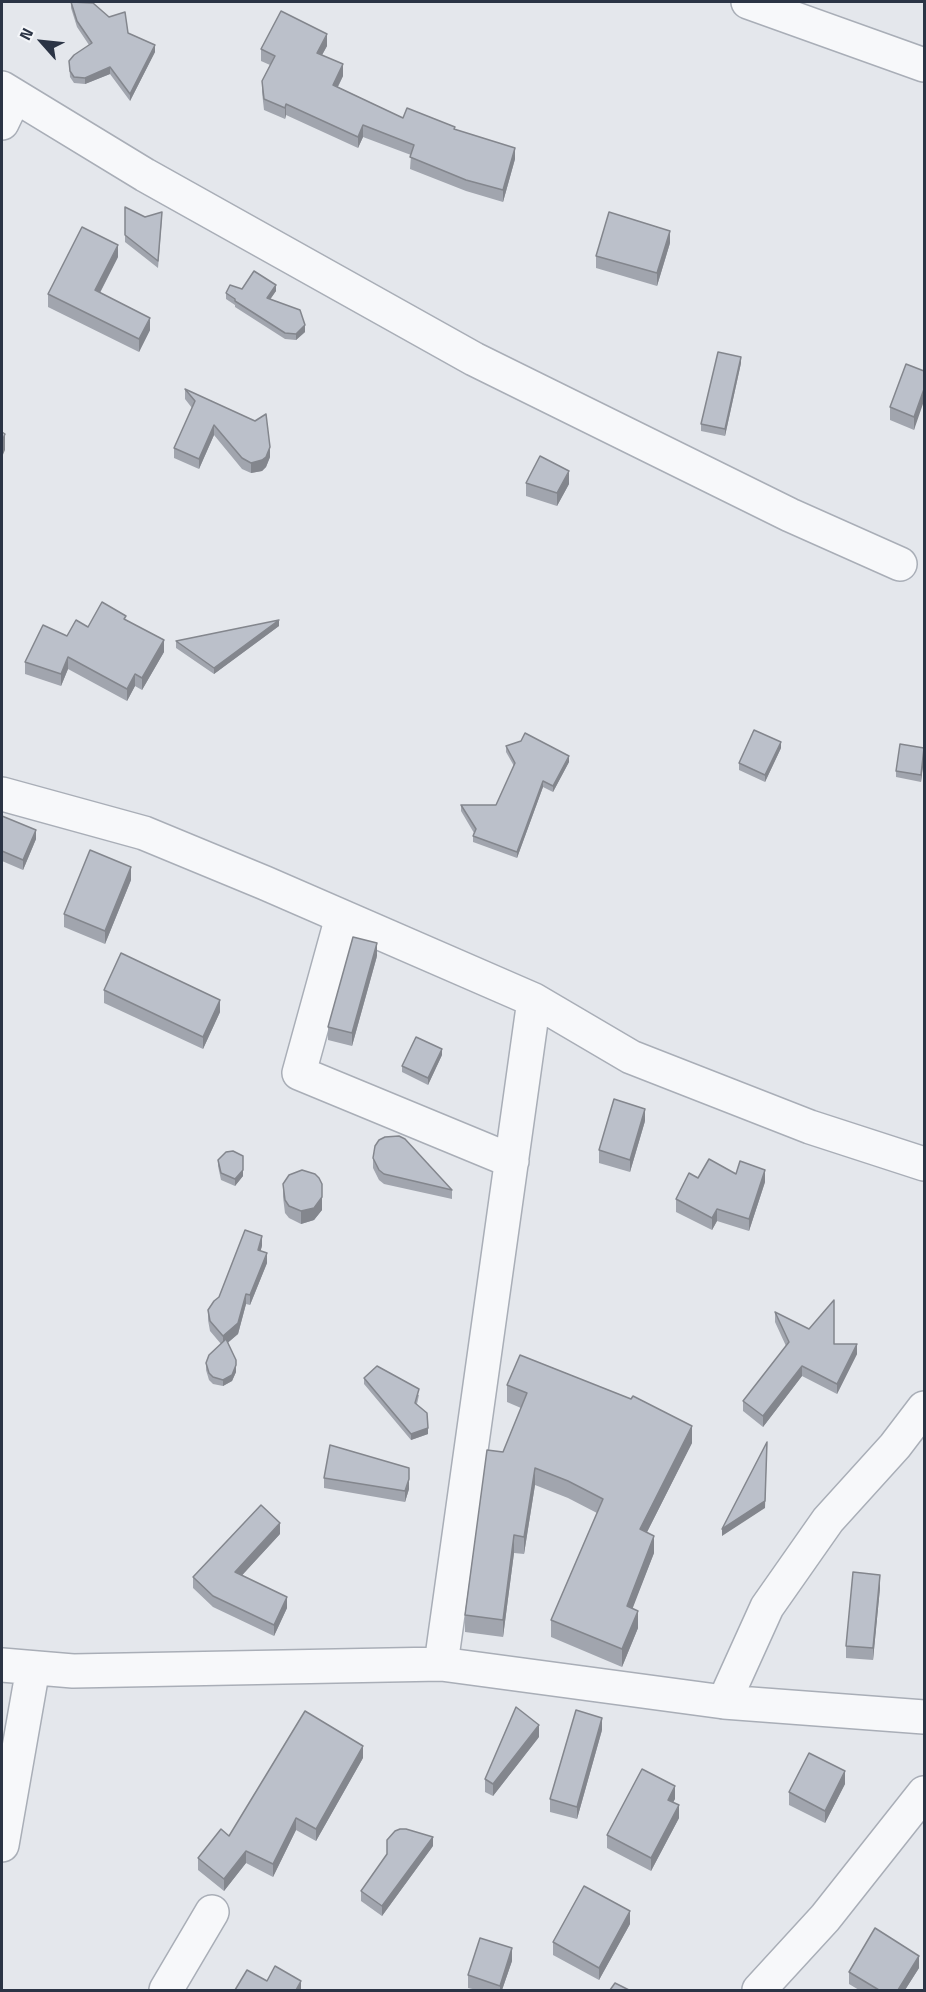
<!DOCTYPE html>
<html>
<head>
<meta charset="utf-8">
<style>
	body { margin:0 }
	#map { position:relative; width:926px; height:1992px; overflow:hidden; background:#e4e7ec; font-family:"Titillium Web",sans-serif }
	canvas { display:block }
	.frame { position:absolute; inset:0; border:3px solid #2b3445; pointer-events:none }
	.north { position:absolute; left:12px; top:12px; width:60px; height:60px; -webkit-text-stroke:4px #f4f6f9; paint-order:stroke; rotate:297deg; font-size:16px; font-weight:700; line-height:24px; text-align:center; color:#2b3445 }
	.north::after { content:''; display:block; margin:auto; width:21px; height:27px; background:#2b3445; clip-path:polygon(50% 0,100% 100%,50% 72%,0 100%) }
</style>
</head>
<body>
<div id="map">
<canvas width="926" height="1992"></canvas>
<div class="frame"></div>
<div class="north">N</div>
</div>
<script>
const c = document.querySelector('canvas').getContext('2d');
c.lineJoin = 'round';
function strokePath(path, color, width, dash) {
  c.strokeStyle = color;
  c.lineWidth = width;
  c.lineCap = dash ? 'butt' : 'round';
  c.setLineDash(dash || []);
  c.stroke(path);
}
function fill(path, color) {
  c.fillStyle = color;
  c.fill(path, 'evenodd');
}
const minor = new Path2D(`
	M748,2l176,63
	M2,88l143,87 329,184 316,156 110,49
	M2,123l13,-27
	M2,794l142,39 121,50 269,117 97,57 179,70 114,37
	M342,917l-43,156 213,88
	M441,1664l93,-664
	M2,1665l71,6 368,-7 283,38 200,15
	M724,1702l43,-95 61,-87 67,-74 29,-38
	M2,1845l31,-177
	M166,1990l46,-78
	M759,1990l66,-72 99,-125`);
strokePath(minor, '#a9aeb7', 36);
strokePath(minor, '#f7f8fa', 33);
fill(new Path2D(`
	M71,2l57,31 27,19 -25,49 -20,-27 -25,10 -11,-1 -4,-6 -1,-16 20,-16 -12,-18 -6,-19z
	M327,46l-5,9 21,21 -5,11 65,31 52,12 60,29 -12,43 -37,-11 -56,-22 1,-14 -48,-18 -5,11 -72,-33 -1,4 -21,-9 -2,-18v-11l8,-16 -9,-4v-12z
	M125,207l20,10 17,1 -4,50 -33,-26z
	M670,243l-13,43 -61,-18v-12z
	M118,257l-18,36 50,37 -11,22 -91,-45v-13z
	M242,289l34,2 -6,8 35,33 -9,8 -11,-1 -50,-32v-2l-9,-6v-6z
	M741,363l-16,73 -24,-5v-7z
	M924,371l-10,59 -24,-10v-13z
	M185,389l85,68 -4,10 -4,4 -11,2 -9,-4 -28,-34 -15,34 -25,-11v-10l18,-40 -7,-9z
	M526,483l43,1 -12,22 -31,-10z
	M126,620l38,32 -22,38 -7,-4 -8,15 -59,-32 -7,17 -36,-12v-12l42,-26 21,-9z
	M279,626l-65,48 -38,-26v-7z
	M506,746l63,16 -16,30 -10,-5 -26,71 -44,-16v-6l1,-3 -13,-22v-6h35l18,-39 -8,-14z
	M781,748l-16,34 -26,-12v-7z
	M924,748l-3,34 -25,-5v-6z
	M2,816l34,23 -13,31 -21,-9z
	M131,880l-26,64 -41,-17v-13z
	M377,956l-25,90 -24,-6v-13z
	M104,990l116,22 -17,37 -99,-46z
	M442,1055l-14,30 -26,-13v-6z
	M645,1121l-15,51 -31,-9v-13z
	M373,1158l79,32v9l-68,-15 -5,-4 -6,-12z
	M218,1160l25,16 -8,10 -14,-6 -3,-14z
	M736,1174l29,8 -16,49 -32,-10 -5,9 -36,-18v-13l22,-21z
	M283,1184h39v26l-8,10 -13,4 -12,-6 -4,-5 -2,-16z
	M262,1246l-2,5 7,12 -17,42 -4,-1 -8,30 -10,8 8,30 -4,9 -9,5 -10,-2 -4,-4 -3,-10v-7l15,-19 -11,-13 -2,-11v-10z
	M775,1312l59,32 23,10 -20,40 -35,-18 -39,51 -20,-16v-10l43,-55 -11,-24z
	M364,1378l55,17 -2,9 11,30 -17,6 -47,-56z
	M507,1385l185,58 -45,89 7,21 -22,55 6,20 -16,39 -71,-30v-17l46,-107 -29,-15 -33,-13 -11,69 -10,-1 -11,84 -38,-5v-17l38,-163 18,-44 -14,-6z
	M324,1478l85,11 -4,13 -81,-14z
	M280,1534l-38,41 45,33 -13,28 -61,-29 -20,-19v-11z
	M880,1588l-7,72 -27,-2v-12z
	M602,1730l-25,89 -27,-7v-13z
	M539,1737l-46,59 -8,-4v-13z
	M363,1758l-47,83 -20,-11 -23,47 -27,-14 -22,28 -26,-21v-12l31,-22z
	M845,1784l-20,39 -36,-18v-13z
	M675,1799l-2,3 6,16 -28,53 -44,-23v-13z
	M433,1846l-51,70 -21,-15v-10z
	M630,1924l-31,56 -46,-25v-13z
	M512,1961l-10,29h-25l-9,-2v-13z
	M919,1968l-14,22h-46l-10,-6v-12z`), '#a1a5ae');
fill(new Path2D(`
	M327,34v12l-10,18v-11z
	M155,45v7l-25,49v-7z
	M343,64v12l-10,20v-11z
	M110,67v7l-25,10v-6z
	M286,104v11l-1,4v-11z
	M363,125v12l-5,11v-11z
	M515,148v11l-12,43v-12z
	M670,231v12l-13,43v-13z
	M118,245v12l-23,45v-12z
	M276,285v6l-9,13v-6z
	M150,318v12l-11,22v-13z
	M305,325v7l-9,8v-6z
	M741,357v6l-16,73v-7z
	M924,389v12l-10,29v-13z
	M214,425v10l-15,34v-10z
	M5,434v16l-3,7v-16z
	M270,447v10l-4,10 -4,4 -11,2v-10z
	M569,471v13l-12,22v-13z
	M279,620v6l-65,48v-6z
	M164,640v12l-22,38v-12z
	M68,657v12l-7,17v-12z
	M135,674v12l-8,15v-12z
	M781,742v6l-16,34v-7z
	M924,751v7l-3,24v-7z
	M569,756v6l-16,30v-6z
	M543,781v6l-26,71v-6z
	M36,830v9l-13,31v-10z
	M131,867v13l-26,64v-13z
	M377,943v13l-25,90v-13z
	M220,1000v12l-17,37v-12z
	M442,1049v6l-14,30v-7z
	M645,1109v12l-15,51v-12z
	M243,1170v6l-8,10v-7z
	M765,1170v12l-16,49v-12z
	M322,1197v13l-8,10 -13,4v-13z
	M717,1209v12l-5,9v-12z
	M262,1236v10l-4,14v-10z
	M267,1253v10l-17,42v-10z
	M246,1294v10l-8,30 -15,13v-11z
	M857,1344v10l-20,40v-10z
	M236,1365v7l-4,9 -9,5v-6z
	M802,1366v10l-39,51v-11z
	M692,1426v17l-52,103v-17z
	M428,1428v6l-17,6v-6z
	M767,1442l-2,66 -43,28v-7z
	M535,1468v17l-11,69v-17z
	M409,1479v10l-4,13v-11z
	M280,1523v11l-45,49v-11z
	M514,1535v18l-11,84v-17z
	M654,1536v17l-27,70v-17z
	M880,1575v13l-7,72v-12z
	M287,1597v11l-13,28v-11z
	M638,1611v17l-16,39v-18z
	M602,1718v12l-25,89v-12z
	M539,1725v12l-46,59v-12z
	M363,1746v12l-47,83v-12z
	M845,1771v13l-20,39v-12z
	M675,1786v13l-7,13v-12z
	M679,1805v13l-28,53v-13z
	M296,1818v12l-23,47v-13z
	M433,1837v9l-51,70v-10z
	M246,1851v12l-22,28v-12z
	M630,1911v13l-31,56v-12z
	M512,1948v13l-10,29h-2v-4z
	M919,1956v12l-14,22h-7z
	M301,1981v9h-5z`), '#83868d');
const building = new Path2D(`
	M71,2l22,1 16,14 16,-5 3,21 27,12 -25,49 -20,-27 -25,11 -11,-1 -4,-6 -1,-10 5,-6 18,-12 -15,-22z
	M281,11l46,23 -10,19 26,11 -10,21 70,33 4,-10 48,19 -1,2 61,19 -12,42 -37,-10 -56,-23 4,-12 -51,-20 -5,12 -72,-33 -1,4 -21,-9 -2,-18 13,-25 -14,-7z
	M125,207l20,10 17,-5 -4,49 -33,-26z
	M609,212l61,19 -13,42 -61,-17z
	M82,227l36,18 -23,45 55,28 -11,21 -91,-45z
	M254,271l22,14 -9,13 33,12 5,15 -9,9 -11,-1 -50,-32v-2l-9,-6 4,-8 12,4z
	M718,352l23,5 -16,72 -24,-5z
	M906,364l18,7v18l-10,28 -24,-10z
	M185,389l70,32 11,-7 4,33 -4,10 -4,3 -11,3 -9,-5 -28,-33 -15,34 -25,-11 21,-47z
	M2,432l3,2 -3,7z
	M540,456l29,15 -12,22 -31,-10z
	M102,602l24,14 -2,3 40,21 -22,38 -7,-4 -8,15 -59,-32 -7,17 -36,-12 18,-37 24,11 9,-16 12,7z
	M279,620l-65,48 -38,-27z
	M754,730l27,12 -16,33 -26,-12z
	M525,733l44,23 -16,30 -10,-5 -26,71 -44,-16 3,-7 -15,-24h35l19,-42 -9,-17 15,-5z
	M900,744l24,4 -3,27 -25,-4z
	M2,816l34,14 -13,30 -21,-9z
	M90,850l41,17 -26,64 -41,-17z
	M353,937l24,6 -25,90 -24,-6z
	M121,953l99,47 -17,37 -99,-47z
	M416,1037l26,12 -14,29 -26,-12z
	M614,1099l31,10 -15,51 -31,-10z
	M399,1136l6,3 47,51 -68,-16 -5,-4 -6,-12 2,-12 4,-6 6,-3z
	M233,1151l10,5v14l-8,9 -14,-6 -3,-13 8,-8z
	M709,1159l27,15 4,-13 25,9 -16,49 -32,-10 -5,9 -36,-19 13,-26 9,5z
	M302,1170l13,4 4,4 3,6v13l-8,11 -13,3 -12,-5 -4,-6 -2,-16 6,-9z
	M245,1230l17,6 -4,14 9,3 -17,42 -4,-1 -8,29 -15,13 -13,-15 -2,-11 6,-9 5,-4z
	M834,1300v44h23l-20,40 -35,-18 -39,50 -20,-15 46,-59 -14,-30 34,17z
	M226,1339l10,21v5l-4,10 -9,5 -10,-3 -4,-4 -3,-10 3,-8z
	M520,1355l111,44 2,-3 59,30 -52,103 14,7 -27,70 11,5 -16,38 -71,-29 52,-121 -35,-18 -33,-13 -11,69 -10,-2 -11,85 -38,-5 22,-165 16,2 24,-59 -20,-8z
	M377,1366l42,23 -4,14 12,10 1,15 -17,6 -47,-56z
	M767,1442l-2,59 -43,28z
	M330,1445l79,23v11l-4,12 -81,-13z
	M261,1505l19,18 -45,49 52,25 -13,28 -61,-29 -20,-19z
	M853,1572l27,3 -7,73 -27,-2z
	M516,1707l23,18 -46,59 -8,-5z
	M576,1710l26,8 -25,89 -27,-8z
	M305,1711l58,35 -47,83 -20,-11 -23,46 -27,-13 -22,28 -26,-21 23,-29 8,7z
	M809,1753l36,18 -20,40 -36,-19z
	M642,1769l33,17 -7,14 11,5 -28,53 -44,-23z
	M400,1829h6l27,8 -51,69 -21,-15 26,-37v-14l8,-9z
	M584,1886l46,25 -31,57 -46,-26z
	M875,1928l44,28 -21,34h1h-20l-30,-18z
	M480,1938l32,10 -12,38 -32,-11z
	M275,1966l26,15 -5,9h-61l12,-20 20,11z
	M615,1983l14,7h-19z`);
fill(building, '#bbc0ca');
strokePath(building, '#83868d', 1.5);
</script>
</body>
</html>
